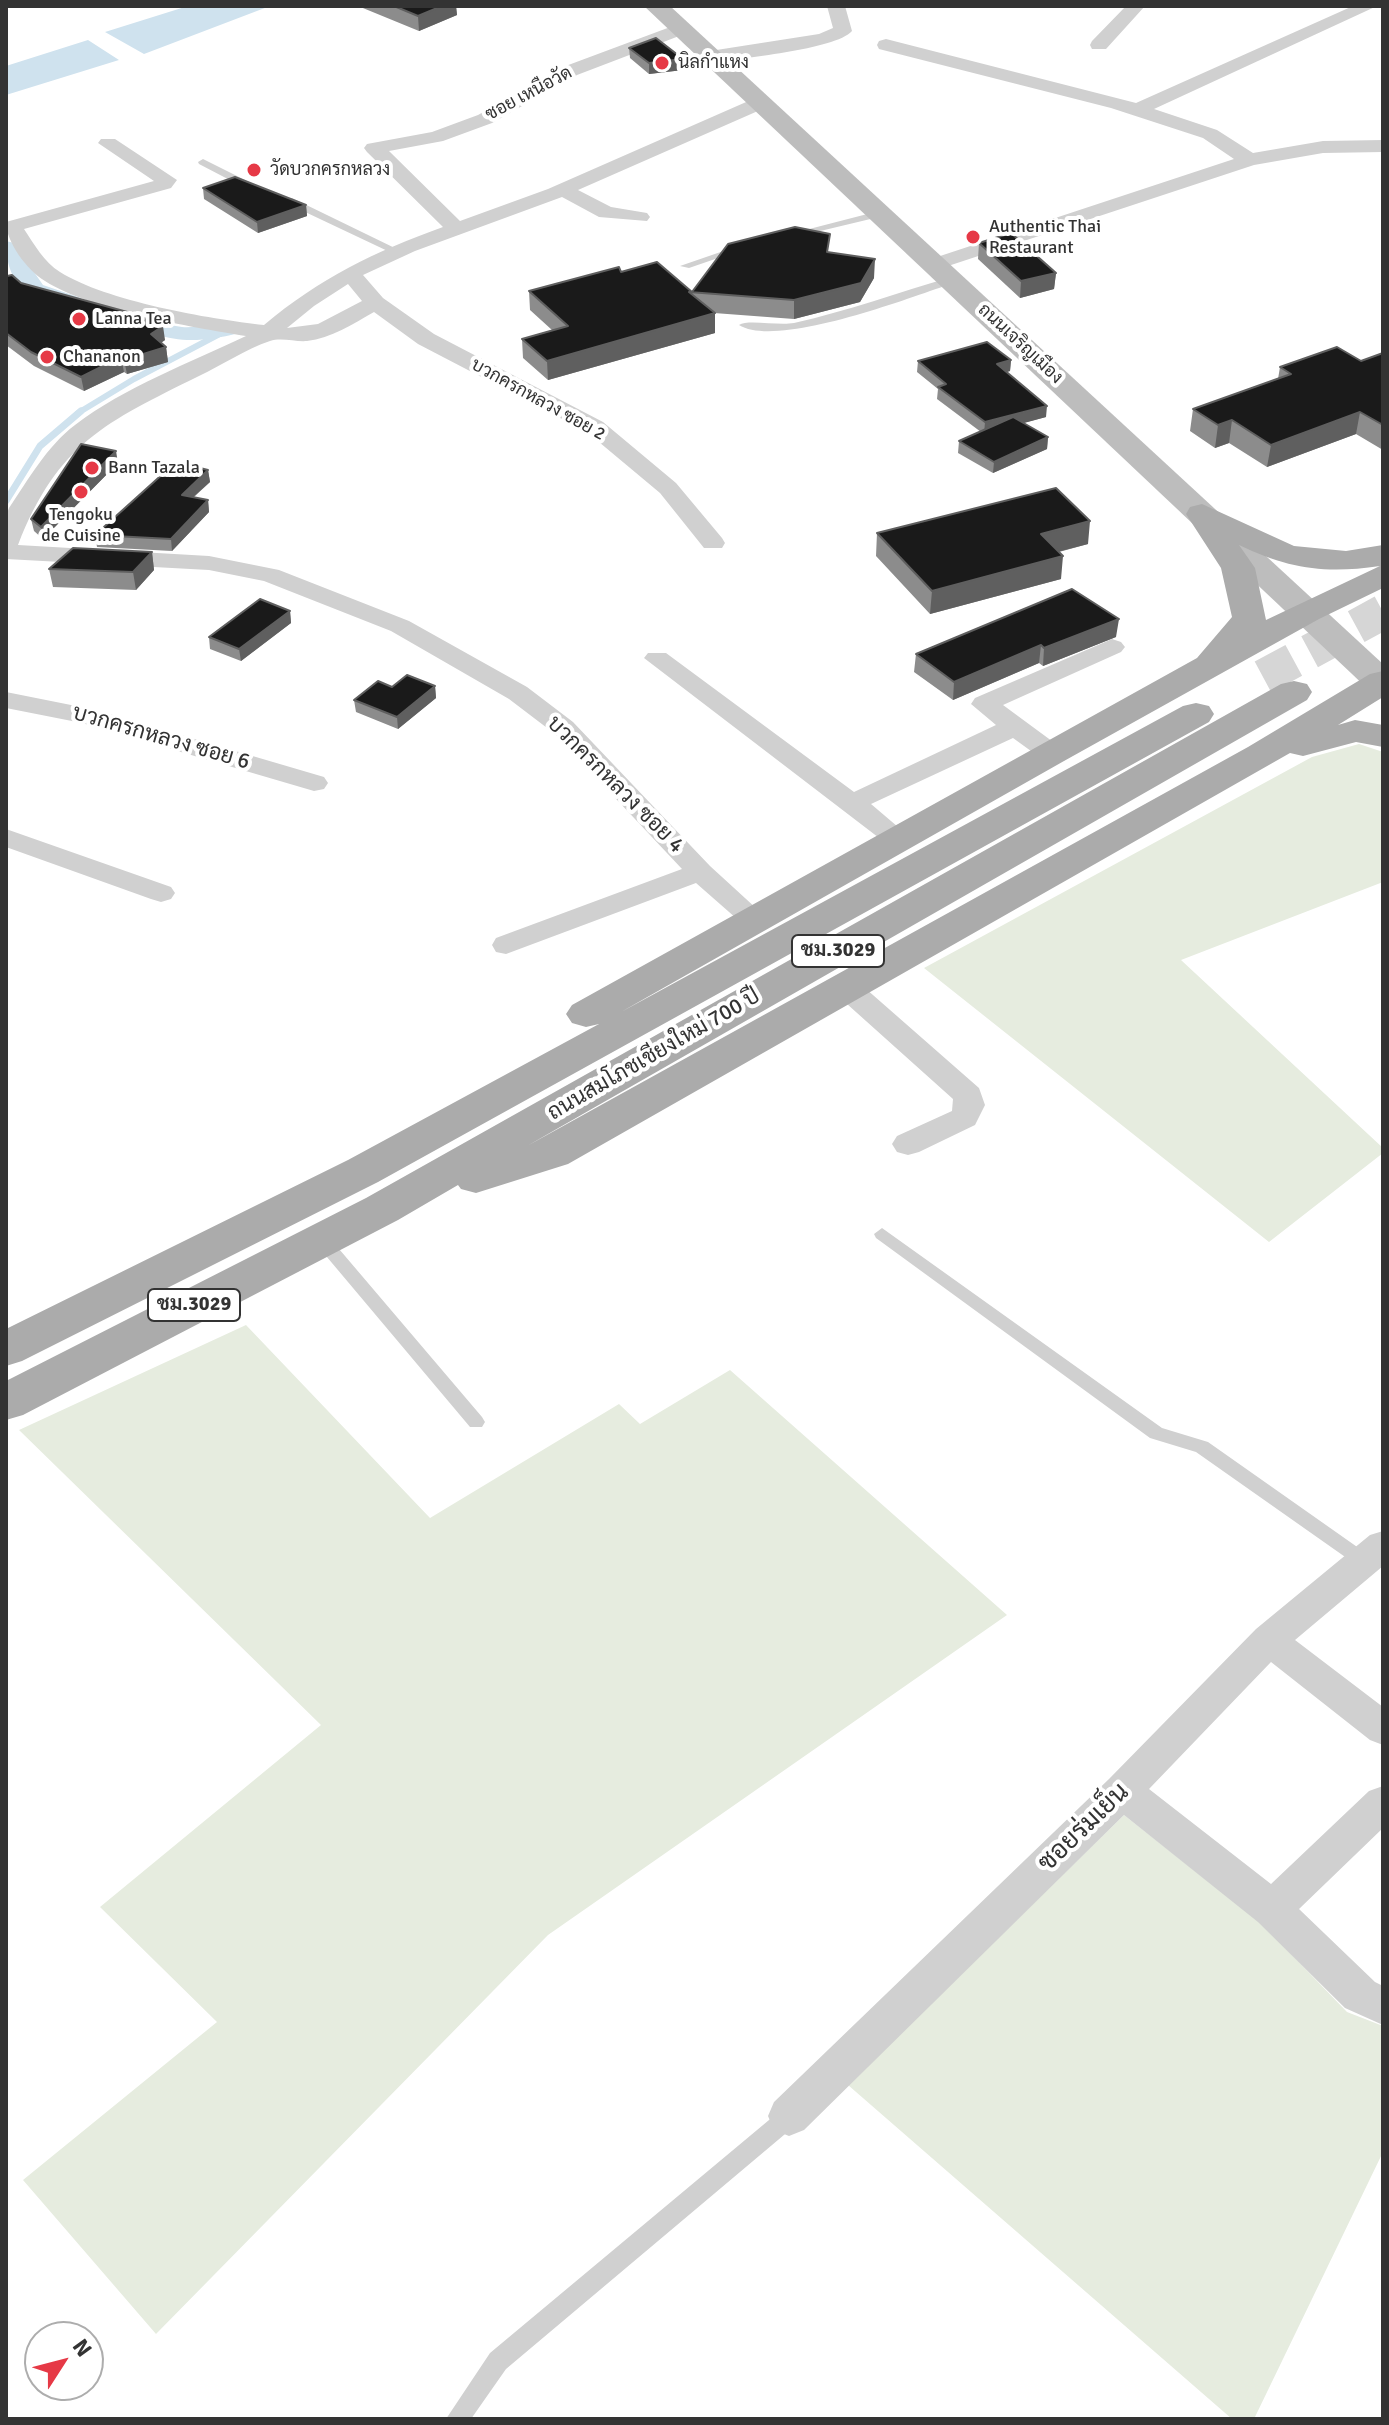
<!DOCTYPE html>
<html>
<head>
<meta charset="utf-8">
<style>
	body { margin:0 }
	#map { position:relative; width:1389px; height:2425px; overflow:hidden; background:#fff; font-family:Signika,sans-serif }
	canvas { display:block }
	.frame { position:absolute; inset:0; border:8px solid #333; pointer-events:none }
	.north { position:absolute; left:24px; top:2321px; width:80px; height:80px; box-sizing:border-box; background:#fff; border:2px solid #adadad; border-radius:50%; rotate:54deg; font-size:22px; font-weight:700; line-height:32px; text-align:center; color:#333 }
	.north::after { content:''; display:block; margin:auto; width:28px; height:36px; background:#e63946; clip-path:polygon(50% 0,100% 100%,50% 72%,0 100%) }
</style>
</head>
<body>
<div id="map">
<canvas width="1389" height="2425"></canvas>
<div class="frame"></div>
<div class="north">N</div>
</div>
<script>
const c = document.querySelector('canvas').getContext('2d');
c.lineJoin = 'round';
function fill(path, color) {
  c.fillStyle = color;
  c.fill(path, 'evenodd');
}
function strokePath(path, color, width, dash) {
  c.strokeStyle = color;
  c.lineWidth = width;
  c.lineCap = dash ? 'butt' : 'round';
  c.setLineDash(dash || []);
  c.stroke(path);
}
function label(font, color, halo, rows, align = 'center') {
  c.font = font + ' Signika,Sarabun,sans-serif';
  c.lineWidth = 8;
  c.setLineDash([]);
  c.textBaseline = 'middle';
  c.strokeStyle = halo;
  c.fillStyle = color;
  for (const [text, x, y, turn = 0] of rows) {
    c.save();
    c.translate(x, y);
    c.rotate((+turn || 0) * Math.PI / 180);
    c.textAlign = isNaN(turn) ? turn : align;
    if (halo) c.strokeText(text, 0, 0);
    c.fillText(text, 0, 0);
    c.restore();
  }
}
fill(new Path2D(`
	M1359,744l24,8v130l-202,78 202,188v5l-114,89 -345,-274 388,-211z
	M246,1325l184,193 189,-114 21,20 90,-54 277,245 -459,320 -392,399 -133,-154 194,-158 -117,-115 221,-182 -302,-295z
	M1124,1815l137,108 86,89 36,14v126l-129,267h-22l-384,-334z`), '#e6ecdf');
fill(new Path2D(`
	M188,6h82l-126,48 -39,-22z
	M88,40l31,20 -113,35v-29z`), '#cfe2ee');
strokePath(new Path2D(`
	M78,413l56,-34 97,-51`), '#cfe2ee', 6);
strokePath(new Path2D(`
	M6,501l34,-55 41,-35`), '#cfe2ee', 7);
fill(new Path2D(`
	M6,241l8,2 29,42 38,13 3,5 -3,5c-11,3 -20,-2 -31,-5 -32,-11 -44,-28 -44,-62z
	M121,307c21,5 40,18 61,20 19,2 38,-9 57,-4l4,5 -4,5c-55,14 -75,6 -126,-14l-3,-5 3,-5z`), '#cfe2ee');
strokePath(new Path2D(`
	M1263,677l120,-65`), '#d6d6d6', 35, [35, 18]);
fill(new Path2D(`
	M203,159l52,26 1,2 -9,2 -48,-25 -1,-2z
	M284,198h8l111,54 -9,2 -110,-52z
	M879,211l4,1v4l-92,22 -5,-3z
	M738,246l9,2 -58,20 -9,-2z
	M952,277l5,3 -1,2c-44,15 -179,67 -217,43 9,-6 39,1 55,-2 54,-12 105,-31 158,-46z
	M882,1228l280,200 46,14 162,114 3,5 -3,5 -6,2 -6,-2 -162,-114 -46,-14 -274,-200 -2,-4z
	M322,1234l6,2 154,181 3,5 -3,5h-12l-154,-183 -2,-4 2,-4z
	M789,2107l8,3 3,7 -3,7 -291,245 -35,50h-25l44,-66 291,-243z`), '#d0d0d0');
fill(new Path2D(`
	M827,6h18l7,25c-17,19 -113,27 -142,32l-9,-6 9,-6 109,-17 14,-6z
	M1126,6h19l-39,43h-14l-2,-4 2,-4z
	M1353,6h24l-223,103 63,21 36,23 70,-12 60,-1v12l-60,1 -69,12 -312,103h-14l-4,-4 4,-4 306,-101 -31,-21 -92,-30 -232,-59 -2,-4 2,-4 7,-2 250,64z
	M681,23l6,2 3,4 -3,4 -110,42 -85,48 -49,18 -54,10 71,70 88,-32 205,-90h14l3,4 -3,4 -189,83 33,17 36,6 3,4 -3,4 -48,-4 -37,-20 -147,54 -52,24 20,23 51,36 169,88 73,61 46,55 3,5 -3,5h-18l-44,-55 -73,-61 -169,-88 -44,-32c-21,12 -43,26 -67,29 -12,1 -26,-4 -37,0 -24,8 -48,24 -71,35 -93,46 -141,67 -181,169l191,11 70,14 130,51 118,66 46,35 137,144 59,54 -4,6 -10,3 -10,-3 -49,-43 -190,71 -10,-2 -4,-7 4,-7 186,-69 -127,-135 -46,-35 -118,-68 -127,-50 -55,-11 -203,-11v-43l3,-8c19,-28 38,-62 66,-83 50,-38 114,-62 171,-89 -55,-9 -156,-26 -201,-55 -18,-11 -39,-39 -39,-59l148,-41 -56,-38 3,-4h14l62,41 -6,8 -147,41c10,15 20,33 36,43 46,29 149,47 204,53 56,-47 110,-73 179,-98l-76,-75 -3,-4 3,-4 65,-12 46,-17 85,-48zM348,284l14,17 -44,23 -31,4 27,-22z
	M1112,639l9,3 4,5 -4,5 -118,53 57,42 4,6 -4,6h-18l-29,-21 -142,66 40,34 -4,6 -10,2 -10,-2 -243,-186 4,-5h18l188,139 142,-67 -25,-21 4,-6z
	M6,692l90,18 228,67 4,6 -4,6 -10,2 -232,-68 -76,-15z
	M6,829l165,58 4,6 -4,6 -10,3 -10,-3 -145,-52z
	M847,978l10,3 122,107 6,17 -10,20 -56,27 -11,3 -11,-3 -5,-8 5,-8 55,-25 1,-12 -116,-104 -5,-7 5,-7z
	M1383,1531v35l-88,74 88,67v38l-13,-5 -99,-78 -122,127 122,95 98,-93 14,-5v42l-84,81 76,73 8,4v39l-38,-17 -87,-86 -134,-107 -320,315 -15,6 -15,-6 -6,-14 6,-14 335,-323 147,-150 114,-94z`), '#d0d0d0');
fill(new Path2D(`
	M644,6h26l713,658v30l-13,-3z`), '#bdbdbd');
fill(new Path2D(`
	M1202,504l92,42 52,5 37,-6v43l-64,31 -255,142 -443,251 562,-306 13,-3 13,3 5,8 -5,8 -831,460 -356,179 -16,5v-37l342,-169 251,-136 -13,3 -14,-4 -6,-9 6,-9 625,-347 35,-41 -11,-49 -35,-54 4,-7zM1239,545c50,24 86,29 141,21l-114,54 -11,-52z
	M1383,671v26l-45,28 17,-5 28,5v22l-27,-5 -53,14 -13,-3 -722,411 -92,29 -15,-4 -3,-4 -60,35 -375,195 -17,5v-39l360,-183 915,-514 13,-3 13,3 5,8 -5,8 -780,446 721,-399 122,-73z`), '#ababab');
fill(new Path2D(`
	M358,6h98l1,9 -38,16z
	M629,48l54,22 -34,4 -19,-16z
	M203,188l103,17 1,11 -49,17 -54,-34z
	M979,243l77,30 -2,16 -34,9 -42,-39z
	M830,252l44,26 -14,24 -66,17 -80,-6 1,20 -167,47 -25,-22 -1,-19 30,-9 -22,-20 -1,-19 92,-19 71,20z
	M6,275l15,8 144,57 -4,3 5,4 2,15 -41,12 -3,-2 -40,19 -50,-25 -28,-21z
	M1383,353v97l-27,-16 -89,33 -38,-24 -14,5 -25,-17 3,-22 85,-30 2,-12 81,-6z
	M1011,360l-1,11 -3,1 39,45 -23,6 25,14 -1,12 -54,24 -35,-20 1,-12 22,-9 -44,-33 1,-10 -21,-17 1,-11z
	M118,463l-75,76 -9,-8 -3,-12z
	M208,470l2,12 -16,15 14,3 1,12 -37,39 -75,-4 -2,-12z
	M877,533l211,11 -29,8 2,27 -131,35 -54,-58z
	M152,552l2,18 -18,20 -83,-3 -4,-18z
	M290,611l1,12 -50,38 -31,-12 -1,-12z
	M1116,637l-73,29 -4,-3 -86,37 -39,-28 2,-18z
	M435,686l1,12 -38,31 -42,-17 -2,-12 38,-13z`), '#8c8c8c');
fill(new Path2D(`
	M442,6h14l1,9 -38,16 -1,-15z
	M683,59v11l-34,4v-11z
	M306,205l1,11 -49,17 -1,-11z
	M875,259l-1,19 -14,24 -66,17v-19z
	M1056,273l-2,16 -34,9 1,-17z
	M715,313v20l-167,47 -1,-19z
	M163,326l2,14 -12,8 -2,-14z
	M166,347l2,15 -41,12 -3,-14z
	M121,357l3,15 -40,19 -3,-14z
	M1011,360l-1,11 -14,4 1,-11z
	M1047,406l-1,11 -62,17 1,-12z
	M1360,412l-4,22 -89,33 4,-22z
	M1232,420l-3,23 -14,5 3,-23z
	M1048,437l-1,12 -54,24 1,-11z
	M116,451l2,12 -75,76 -2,-12z
	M208,470l2,12 -27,24 -1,-11z
	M208,500l1,12 -37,39 -1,-12z
	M1090,521l-2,23 -50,13 3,-23z
	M152,552l2,18 -18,20 -3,-18z
	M1063,556l-2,23 -131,35 2,-23z
	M290,611l1,12 -50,38 -2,-12z
	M1119,619l-3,18 -73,29 1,-18z
	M1041,645l-2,18 -86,37 1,-18z
	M435,686l1,12 -38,31 -1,-12z`), '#5f5f5f');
const building = new Path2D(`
	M394,6h48l-24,10z
	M656,38l27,21 -34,4 -20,-15z
	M235,177l71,28 -49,17 -54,-34z
	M795,227l35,7 -3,18 48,7 -14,24 -67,17 -105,-8 26,21 -168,48 -25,-22 46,-13 -39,-35 90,-24 2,5 36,-10 35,30 36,-48z
	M1011,233l45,40 -35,8 -42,-38z
	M6,275l1,1 5,-1 9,8 121,33 21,10 -12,8 15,13 -42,13 -3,-3 -40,20 -50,-25 -25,-19z
	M987,342l24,18 -14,4 50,42 -62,16 -47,-35 8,-3 -28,-23z
	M1337,347l24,14 22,-8v72l-23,-13 -89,33 -39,-25 -14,5 -25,-16 98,-35 -11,-7z
	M1013,417l35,20 -54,25 -35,-21z
	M81,444l35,7 -75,76 -10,-8z
	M176,462l32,8 -26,25 26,5 -37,39 -76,-4z
	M1056,488l34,33 -49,13 22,22 -131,35 -55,-58z
	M73,548l79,4 -19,20 -84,-3z
	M1072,589l47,30 -75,29 -3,-3 -87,37 -38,-28z
	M260,599l30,12 -51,38 -30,-12z
	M407,675l28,11 -38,31 -43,-17 24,-19 14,6z`);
fill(building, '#1a1a1a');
strokePath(building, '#5f5f5f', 2);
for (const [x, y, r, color] of [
	[662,63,8,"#e63946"],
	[254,170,8,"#e63946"],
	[973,237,8,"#e63946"],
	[79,319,8,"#e63946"],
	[47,357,8,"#e63946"],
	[92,468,8,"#e63946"],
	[81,492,8,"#e63946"]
]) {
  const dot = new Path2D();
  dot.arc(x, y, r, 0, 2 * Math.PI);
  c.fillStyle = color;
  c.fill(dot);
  strokePath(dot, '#fff', 3);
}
label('18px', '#333', '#fff', [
	["นิลกําแหง",678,63],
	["วัดบวกครกหลวง",270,170],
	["Authentic Thai",989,227],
	["Restaurant",989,248],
	["Lanna Tea",95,319],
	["Chananon",63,357],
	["Bann Tazala",108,468],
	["Tengoku",81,515,"center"],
	["de Cuisine",81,536,"center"]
], 'left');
label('18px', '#333', '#fff', [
	["ซอย เหนือวัด",529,94,-28],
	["ถนนเจริญเมือง",1020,344,43],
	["บวกครกหลวง ซอย 2",538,400,29]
]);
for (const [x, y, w] of [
	[838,951,92],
	[194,1305,92]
]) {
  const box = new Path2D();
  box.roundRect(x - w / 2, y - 16, w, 32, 6);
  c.fillStyle = '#fff';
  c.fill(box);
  strokePath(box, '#333', 2);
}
label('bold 20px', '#333', null, [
	["ชม.3029",838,951],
	["ชม.3029",194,1305]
]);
label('22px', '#333', '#fff', [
	["บวกครกหลวง ซอย 6",161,738,16],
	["บวกครกหลวง ซอย 4",615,785,45],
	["ถนนสมโภชเชียงใหม่ 700 ปี",654,1055,-30]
]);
label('26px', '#333', '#fff', [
	["ซอยร่มเย็น",1084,1828,-44]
]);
</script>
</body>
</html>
